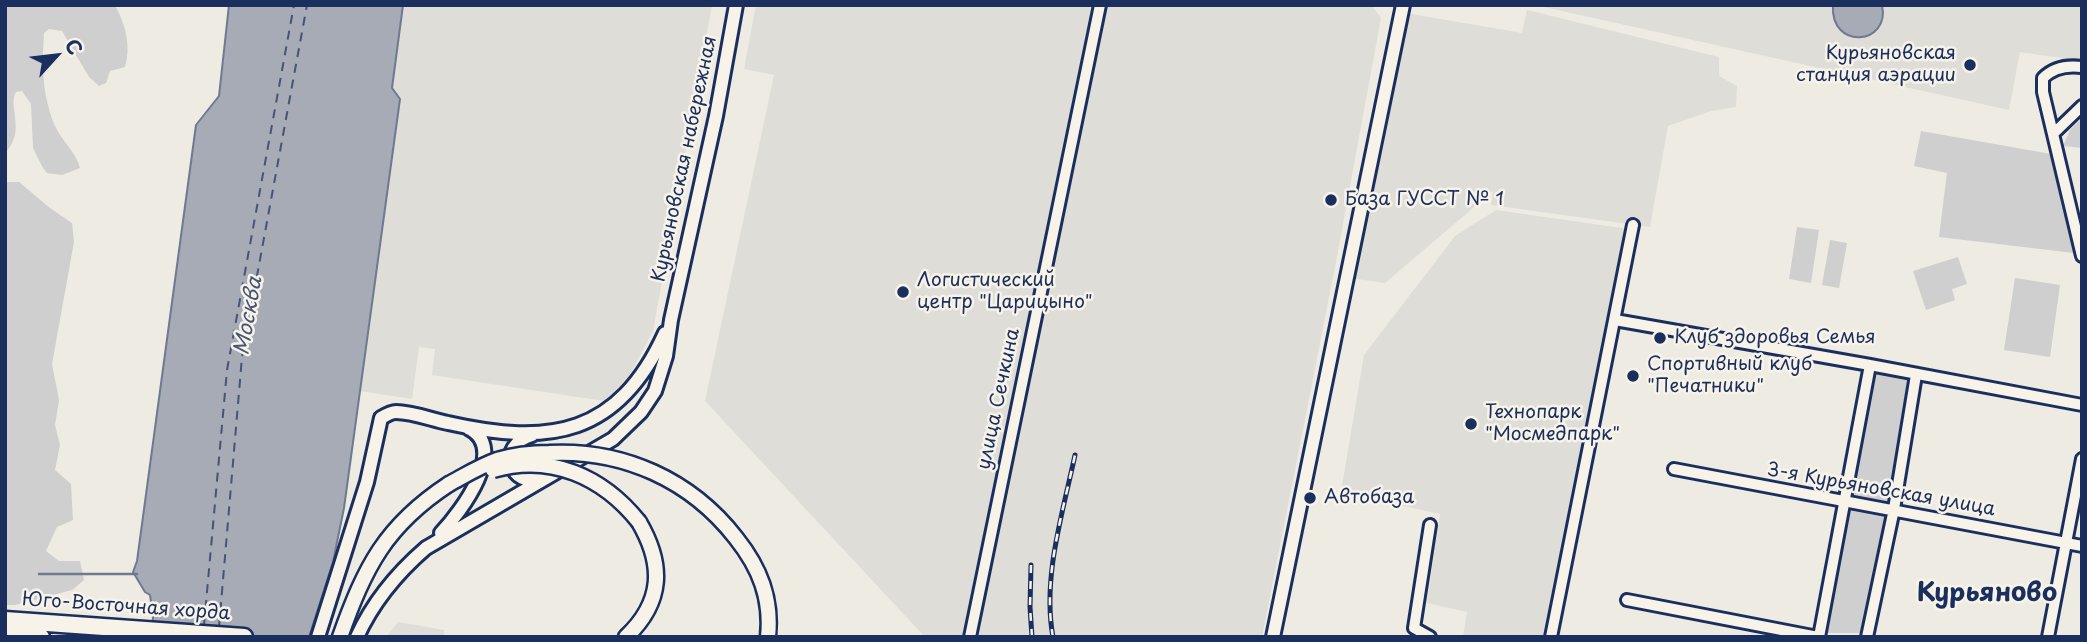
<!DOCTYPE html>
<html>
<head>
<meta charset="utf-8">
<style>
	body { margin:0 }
	#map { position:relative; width:2087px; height:642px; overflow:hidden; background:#eeebe2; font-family:"Playpen Sans",sans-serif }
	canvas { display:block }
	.frame { position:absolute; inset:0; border:7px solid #1b2f5e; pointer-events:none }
	.north { position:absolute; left:21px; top:21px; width:70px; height:70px; -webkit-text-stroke:5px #f7f3e8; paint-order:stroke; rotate:63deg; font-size:19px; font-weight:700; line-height:28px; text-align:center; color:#1b2f5e }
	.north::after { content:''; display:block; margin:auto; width:24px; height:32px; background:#1b2f5e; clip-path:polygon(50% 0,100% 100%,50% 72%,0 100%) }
</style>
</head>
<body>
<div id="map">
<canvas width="2087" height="642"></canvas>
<div class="frame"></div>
<div class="north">С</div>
</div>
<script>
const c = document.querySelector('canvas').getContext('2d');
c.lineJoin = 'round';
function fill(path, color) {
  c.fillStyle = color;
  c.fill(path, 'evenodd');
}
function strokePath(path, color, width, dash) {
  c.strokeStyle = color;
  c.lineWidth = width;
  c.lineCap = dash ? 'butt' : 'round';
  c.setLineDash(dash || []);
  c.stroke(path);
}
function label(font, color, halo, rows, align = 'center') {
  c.font = font + ' "Playpen Sans",sans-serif';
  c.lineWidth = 5;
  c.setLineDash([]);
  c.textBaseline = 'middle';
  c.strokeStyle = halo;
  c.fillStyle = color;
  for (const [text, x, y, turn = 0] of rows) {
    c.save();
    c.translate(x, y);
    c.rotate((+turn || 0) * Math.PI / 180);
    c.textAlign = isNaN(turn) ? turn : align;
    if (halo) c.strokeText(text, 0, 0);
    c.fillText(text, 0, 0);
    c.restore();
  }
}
fill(new Path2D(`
	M403,5h309l-59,326 -25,47 -24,23 -172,-26 3,-26 -16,-2 -7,52 -52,-8 40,-292 -9,-11z
	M756,5h607l10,2 8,11 -45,244 -74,375h-337l-220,-236 69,-326 -30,-6z
	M1535,5h547v56l-62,-9 -11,58z
	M1527,10l192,47v19l18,10 -1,21 -25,4 -43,15 -18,101 -159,-22 2,-14 -108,92 -35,-5 56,-265 116,20z
	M1496,210l133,19 -83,408h-83l4,-25 -40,-9 13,-89 -99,-22 23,-137 91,-119z
	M398,622l46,8v7h-58z`), '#deddd8');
fill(new Path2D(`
	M5,5h113l-2,2c10,19 15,40 9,60l-15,4 -4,12 -7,3 -10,-9 -27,-46 -13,-2 -5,4c-2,33 -2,62 11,93 7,15 21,26 25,42l-18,7 -15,-2 -4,-5 -10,-20 -2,-44 -9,-13 -6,1c-9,15 11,38 -11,61z
	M2082,118v30l-19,-2 7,-16z
	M1921,131l130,23 23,99 -135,-16 8,-64 -33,-7z
	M5,182h14l31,26 22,15 2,19 -22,122 7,36 -4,25 5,20 -5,25 16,14 2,36 -16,7 -11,24 13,10h21l4,19 -12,10 -57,15h-10z
	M1797,227l22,3 -8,53 -22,-4z
	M1830,240l17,3 -8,45 -17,-3z
	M1958,257l9,27 -15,5 3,11 -29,10 -13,-39z
	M2015,278l45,7 -10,72 -46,-7z
	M1872,372l39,9 -21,123 -41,-7z
	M1846,505l43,7 -26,121h-39z`), '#cfcfcf');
const water = new Path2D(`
	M229,5h174l-11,83 8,11 -56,409 -11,54 -24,75h-157l1,-22 -3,-20 -5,-3 -12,-20 4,-11 59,-436 23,-29z
	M1833,5h49c9,40 -52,46 -49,0z`);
fill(water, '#a6abb5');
strokePath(water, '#6e7992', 2);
strokePath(new Path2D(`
	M39,574h98`), '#6e7992', 2.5);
strokePath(new Path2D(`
	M204,625l23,-255 67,-365
	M219,627l23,-270 65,-352`), '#455478', 2, [9, 7]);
const minor = new Path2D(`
	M2082,67c-15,-2 -28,0 -39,11v14l39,164
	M2053,134l29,-28
	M1615,320l255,45 212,40
	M1674,469l408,77
	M1627,600l191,37
	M970,637l130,-632
	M1430,637l-16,-9 16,-103
	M1551,637l82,-412
	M1819,637l51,-272
	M1867,637l27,-128 22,-134
	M2048,637l34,-178`);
const tertiary = new Path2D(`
	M532,435c-36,10 -22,55 10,43
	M441,533c19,-20 69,-86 27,-105
	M318,637l49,-155 14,-64c5,-3 10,-6 15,-6 17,0 36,8 52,11 102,23 170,13 217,-90
	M357,637c16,-35 40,-64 69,-89l187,-109 28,-27 14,-21 11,-35 5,-36 45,-204 20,-111
	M1273,637l130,-632`);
const secondary = new Path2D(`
	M340,637c25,-70 45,-111 109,-153
	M626,637c37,-35 38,-72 13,-115`);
const primary = new Path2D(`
	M5,620l239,17
	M5,635l36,2`);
strokePath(minor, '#1b2f5e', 16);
strokePath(tertiary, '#1b2f5e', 18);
strokePath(secondary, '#1b2f5e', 19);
strokePath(primary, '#1b2f5e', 21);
strokePath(minor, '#f7f3e8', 10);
strokePath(tertiary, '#f7f3e8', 12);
strokePath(secondary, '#f7f3e8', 14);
strokePath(primary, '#f7f3e8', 16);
const rail = new Path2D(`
	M1031,565l-1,42 2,30
	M1053,637c-11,-59 10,-125 22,-182`);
strokePath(rail, '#1b2f5e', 5);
strokePath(rail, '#f7f3e8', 2.5, [8]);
const secondaryBridge = new Path2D(`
	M493,470c58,-17 110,7 146,52
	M449,484c15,-8 31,-18 48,-24 17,-5 35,-7 52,-7 74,-4 142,27 187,85 24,30 36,61 32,99`);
strokePath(secondaryBridge, '#1b2f5e', 19, []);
strokePath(secondaryBridge, '#f7f3e8', 14);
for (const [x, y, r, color] of [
	[1970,65,7,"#1b2f5e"],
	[1331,200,7,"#1b2f5e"],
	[903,292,7,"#1b2f5e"],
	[1660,338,7,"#1b2f5e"],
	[1633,376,7,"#1b2f5e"],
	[1471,424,7,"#1b2f5e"],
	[1310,498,7,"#1b2f5e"]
]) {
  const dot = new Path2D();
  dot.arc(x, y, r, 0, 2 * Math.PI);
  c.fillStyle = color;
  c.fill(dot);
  strokePath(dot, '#f7f3e8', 2.5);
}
label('19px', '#1b2f5e', '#f7f3e8', [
	["Курьяновская",1956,54,"right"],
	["станция аэрации",1956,76,"right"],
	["База ГУССТ № 1",1345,200],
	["Логистический",917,281],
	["центр \"Царицыно\"",917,303],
	["Клуб здоровья Семья",1674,338],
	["Спортивный клуб",1647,365],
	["\"Печатники\"",1647,387],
	["Технопарк",1485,413],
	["\"Мосмедпарк\"",1485,435],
	["Автобаза",1324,498]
], 'left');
label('19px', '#1b2f5e', '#f7f3e8', [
	["Курьяновская набережная",685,159,-78],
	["улица Сечкина",999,399,-78],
	["3-я Курьяновская улица",1881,490,10],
	["Юго-Восточная хорда",126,607,4]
]);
label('italic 21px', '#455478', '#f7f3e8', [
	["Москва",249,316,-80]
]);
label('bold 26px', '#1b2f5e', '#f7f3e8', [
	["Курьяново",1987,594]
]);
</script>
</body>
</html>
